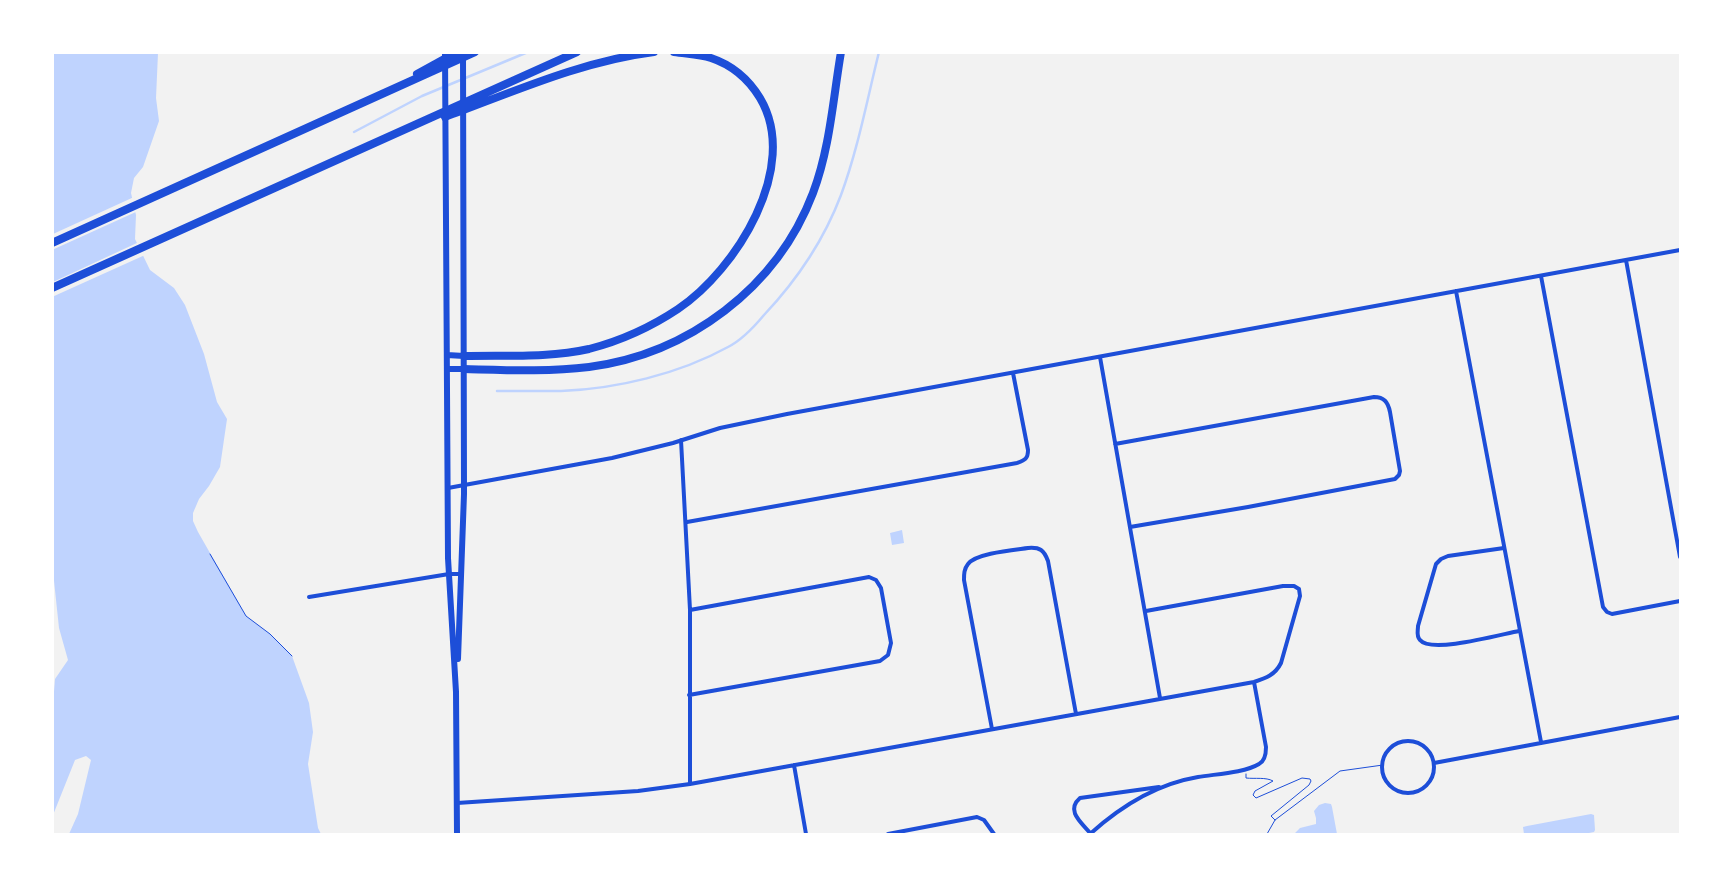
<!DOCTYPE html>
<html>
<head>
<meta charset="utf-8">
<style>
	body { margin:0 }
	#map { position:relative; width:1733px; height:887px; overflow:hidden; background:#f2f2f2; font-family:"Public Sans",sans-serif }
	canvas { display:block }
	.frame { position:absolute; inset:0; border:54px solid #fff; pointer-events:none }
</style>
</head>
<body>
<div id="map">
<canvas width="1733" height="887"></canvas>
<div class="frame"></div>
</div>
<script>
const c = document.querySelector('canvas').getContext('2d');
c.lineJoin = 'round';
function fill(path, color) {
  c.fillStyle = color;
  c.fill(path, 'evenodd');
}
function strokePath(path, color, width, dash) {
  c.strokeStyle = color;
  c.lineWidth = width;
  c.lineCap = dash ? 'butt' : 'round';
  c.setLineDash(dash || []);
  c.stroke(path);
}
fill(new Path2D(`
	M53,53h105l-2,45 3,23 -16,46 -9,11 -3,15 5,22 -1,24 15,31 24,18 11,17 19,49 13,48 10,17 -7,48 -11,19 -10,13 -6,14v8l5,11 48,84 24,18 22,22 17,47 4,29 -5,32 10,64 3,6h-252l9,-20 13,-54 -5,-4 -11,4 -22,55v-111l2,-25 13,-19 -9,-32 -7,-66z
	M902,530l2,13 -12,2 -2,-12z
	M1325,803l6,1 1,3 5,27h-43l6,-6 16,-4v-6l-2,-7 5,-6z
	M1591,814l3,1 1,15 -1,2 -10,2h-60l-1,-7 4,-1z`), '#bfd3fe');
fill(new Path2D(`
	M134,197l4,14 -86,39 1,-16z
	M139,242l6,13 -93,42 1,-15z`), '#f2f2f2');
strokePath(new Path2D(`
	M354,132l68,-36 106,-44
	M497,391c21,0 42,0 64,0 55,-2 118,-17 167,-44 14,-7 26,-20 36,-32 33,-35 60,-75 77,-120 17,-46 26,-95 38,-143`), '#bfd3fe', 2.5);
strokePath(new Path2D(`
	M210,554l36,62 24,18 22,22
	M1246,774v4c9,1 20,-1 27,3l-18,10 -2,4 3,3 46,-20 8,1 1,2 -2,4 -38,31 4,4
	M1267,834l8,-14 65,-49 43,-6`), '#1d4ed8', 1);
strokePath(new Path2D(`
	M1626,260l54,297
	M1541,276l62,331 4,5 5,2 68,-13
	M1456,291l85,451
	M1100,357l60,341
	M681,440l9,170v174
	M1115,444l259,-47c10,0 14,5 16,15l10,59 -1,4 -4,4 -147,28 -118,20
	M448,488l164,-30 61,-15 47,-15 67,-14 893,-164
	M687,522l330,-59c8,-3 11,-4 11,-13l-15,-77
	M1504,548l-56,8 -7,3 -5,5 -18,62c0,5 -2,10 2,14 11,14 82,-6 99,-9
	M309,597l140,-23h13
	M689,695l191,-34 8,-6 3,-12 -10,-55 -5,-8 -7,-3 -179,33
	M992,729l-28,-149c0,-6 0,-11 4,-16 8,-11 46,-14 60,-16 12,-1 16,2 20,13l28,153
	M1382 767a26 26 0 1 1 52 0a26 26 0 1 1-52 0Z
	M1434,763l246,-46
	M794,765l12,69
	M457,803l181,-12 52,-7 564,-102c12,-4 21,-7 27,-19l19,-67 -1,-7 -5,-3h-11l-137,25
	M888,834l89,-17 7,3 10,14
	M1090,834c31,-28 66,-50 108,-57 17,-3 46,-4 61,-13 6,-3 7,-10 7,-17l-12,-65
	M1091,834c-9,-11 -26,-23 -11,-36l79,-11`), '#1d4ed8', 4);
strokePath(new Path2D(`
	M445,52l3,506 8,134 1,142
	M447,355l17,1
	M447,369h17
	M458,659l6,-165 -1,-442`), '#1d4ed8', 6);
strokePath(new Path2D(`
	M417,74l40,-22
	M445,117c68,-25 137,-56 209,-65
	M52,243l423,-191
	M52,288l525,-236
	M464,356c41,-1 85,2 125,-7 31,-8 62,-22 89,-40 58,-39 123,-142 82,-211 -11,-18 -28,-33 -49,-40 -12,-4 -24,-4 -37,-6
	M464,369c41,1 84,3 125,-2 99,-13 188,-79 224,-174 17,-45 20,-94 28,-141`), '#1d4ed8', 8);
</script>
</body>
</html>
